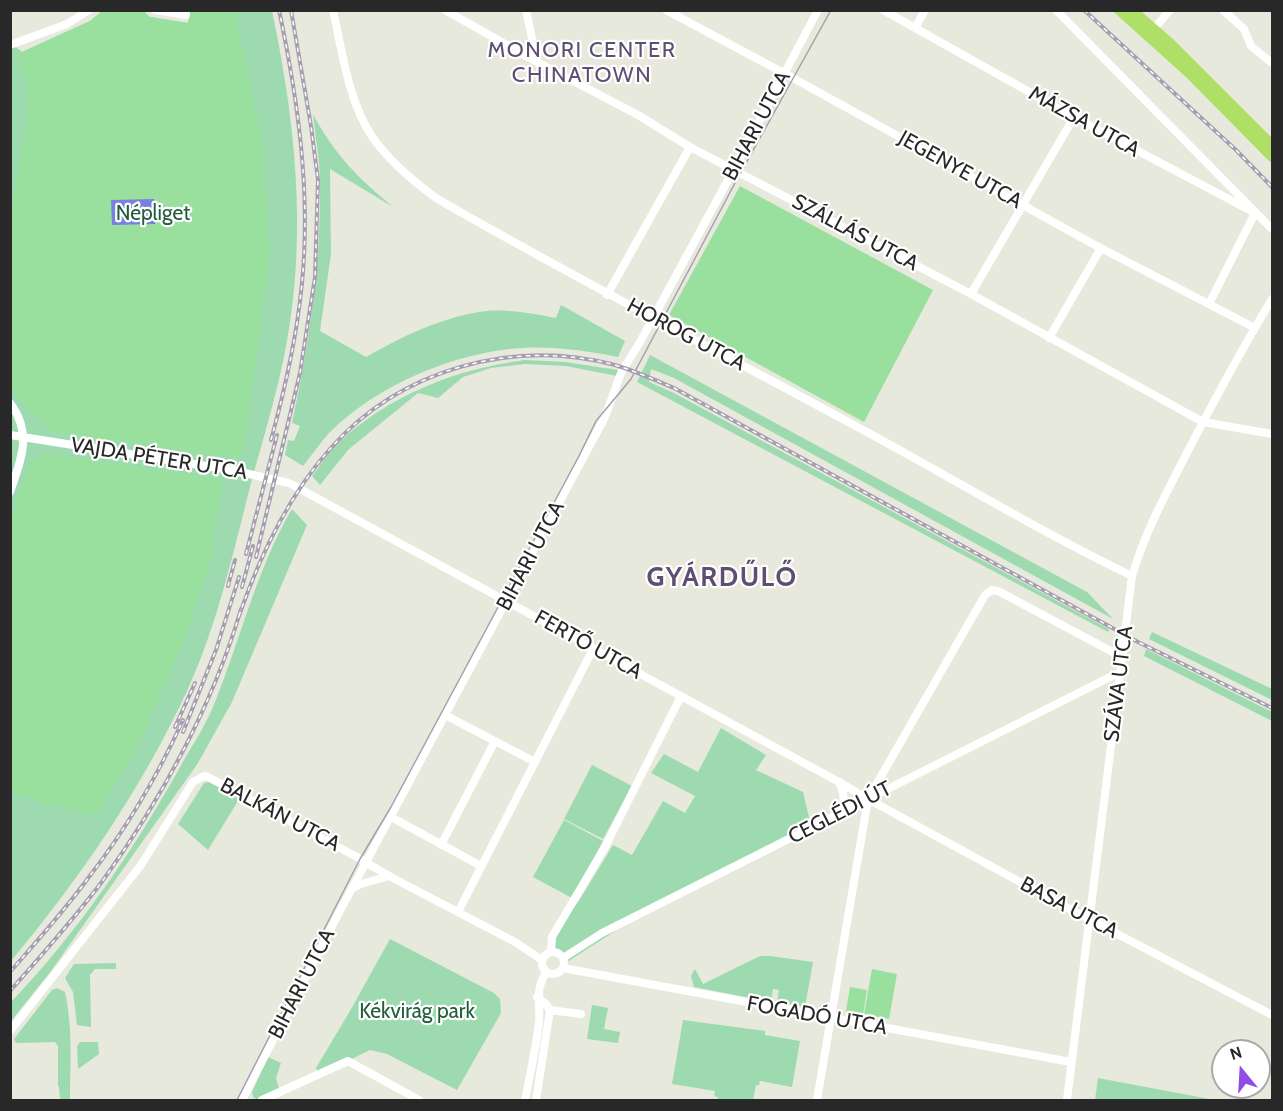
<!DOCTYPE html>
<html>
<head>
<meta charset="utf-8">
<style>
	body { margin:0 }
	#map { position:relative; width:1283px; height:1111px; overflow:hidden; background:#e6e9db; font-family:Cabin,sans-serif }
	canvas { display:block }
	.frame { position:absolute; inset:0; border:12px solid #282828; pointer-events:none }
	.north { position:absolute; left:1211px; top:1039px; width:60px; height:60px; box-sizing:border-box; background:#fff; border:2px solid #a9a9a9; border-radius:50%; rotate:342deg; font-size:16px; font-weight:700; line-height:24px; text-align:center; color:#282828 }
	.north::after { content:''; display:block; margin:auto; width:21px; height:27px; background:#934be5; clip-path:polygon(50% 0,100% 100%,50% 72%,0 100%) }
</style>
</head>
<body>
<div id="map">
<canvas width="1283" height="1111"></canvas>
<div class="frame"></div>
<div class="north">N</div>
</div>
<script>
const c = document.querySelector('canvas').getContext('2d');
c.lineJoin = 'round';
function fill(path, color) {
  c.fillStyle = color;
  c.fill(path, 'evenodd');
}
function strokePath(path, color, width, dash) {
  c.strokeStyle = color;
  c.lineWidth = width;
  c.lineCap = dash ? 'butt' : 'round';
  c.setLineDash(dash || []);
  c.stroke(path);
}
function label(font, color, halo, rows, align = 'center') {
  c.font = font + ' Cabin,sans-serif';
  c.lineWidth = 4.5;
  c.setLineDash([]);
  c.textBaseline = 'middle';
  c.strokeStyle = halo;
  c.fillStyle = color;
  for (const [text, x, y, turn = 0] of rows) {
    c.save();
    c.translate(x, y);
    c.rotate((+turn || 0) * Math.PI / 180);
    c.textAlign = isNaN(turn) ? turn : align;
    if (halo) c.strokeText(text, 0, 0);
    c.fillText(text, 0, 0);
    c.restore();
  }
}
fill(new Path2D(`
	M102,11h41l7,6 38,6 2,-12h82c23,108 35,220 15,330 -9,51 -25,100 -38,150 -17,67 -33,137 -62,200 -46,99 -107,187 -176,270l-1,-919 12,10 68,-31z
	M313,114c21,40 45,64 80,93l-63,-38 1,85 -11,77 46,26c37,-21 78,-41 121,-46 23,-2 47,3 69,7l5,-13 64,36 -7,16c-31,-6 -64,-11 -96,-9 -67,4 -145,37 -193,85 -9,10 -17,22 -26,33l-18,-11 3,-15 6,1 6,-15 -8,-3c17,-80 29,-159 28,-241 0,-22 -5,-46 -7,-68z
	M650,355l437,237 26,27 -439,-241 -23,-9 -2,13 25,11 435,236 -1,3 -471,-250z
	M525,360l40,2 53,8 -1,6 -51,-10 -41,-2 -34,4 -28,9 -25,21 -20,-5 -70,57 -28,35 -8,-9c9,-11 16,-24 26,-33 52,-48 117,-74 187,-83z
	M292,509l15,16 -75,177 -34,61 -147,208 -40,50v-19c66,-69 120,-148 167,-231 11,-21 26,-42 35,-64 27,-65 43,-137 79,-198z
	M1152,632l120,57v11l-123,-61z
	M1146,649l126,63v9l-128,-65z
	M721,728l45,27 -10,15 47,22 7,30 -48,30 -111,56 -84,54 -17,-19 2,-6 28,-38 33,-54 19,10 31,-54 22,12 10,-17 -44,-23 13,-19 34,18z
	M592,765l40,21 -29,53 -39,-20z
	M212,781l29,15 -33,54 -30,-26 26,-41z
	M564,820l39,21 -31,57 -39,-21z
	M390,939l104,54 6,6 1,14 -44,77 -70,-36 -17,-4 -51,25 -3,-7 34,-57z
	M760,956h10l43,6 -8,45 -28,-5 2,-12 -6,-1 -2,13 -77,-15 -3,-11 4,-7 8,15z
	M116,963v6h-21l-5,6 1,52 -14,-2 -4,-33 -8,-14 9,-14z
	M57,988l8,4c8,36 5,73 5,108h-10l-1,-13 -1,-1v-40l-3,-4 -36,1h-3l-2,-4 38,-49z
	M592,1005l16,3 -4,21 16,3 -2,11 -31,-4z
	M683,1020l82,11v4l35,6 -8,46 -32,-6 -1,4h-3l-3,15h-36l1,-3 -4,-1 1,-5 -43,-7z
	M80,1042h18l1,12 -21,15 -1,-23z
	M268,1057l13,6 -5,15 3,11 -22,11 -4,-3 -1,-5z
	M1098,1078l117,22h-120z`), '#9ddab0');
fill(new Path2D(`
	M102,11h41l7,6 38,6 2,-12h48v19l24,111 7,114 -19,151 -10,53 -191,-27 -4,-10 -16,-10 -18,-26v-181l13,-65 5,-37 -3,-23 -9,-19 5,-9 68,-31z
	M740,186l193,104 -69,132 -195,-107z
	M43,453l179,26 -12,85 -25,72 -42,99 -47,81 -48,-13 -8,3 -5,-7 -24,-6v-278l19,-54z
	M872,969l25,5 -8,45 -25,-5z
	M850,987l17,3 -4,24 -17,-3z`), '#99e09f');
fill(new Path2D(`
	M154,199l1,25 -43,1 -1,-25z`), '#7881e0');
strokePath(new Path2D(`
	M155,10l31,5
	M333,10c9,41 16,94 40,128 17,24 40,43 63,60 136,79 276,150 414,225 94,50 186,107 282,153
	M445,10l92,52 101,53 52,32 281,147 232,128 69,12
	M526,10l11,52
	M666,10l127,68 300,166 162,84
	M883,10l191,107 181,96 -46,91
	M1056,10l216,219
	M1223,10l21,19 7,17 21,17
	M915,28l10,-18
	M1154,29l16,-19
	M10,45l57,-21 22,-14
	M971,294l103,-177
	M607,295l83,-148
	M1049,338l52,-90
	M10,403c23,31 11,56 0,89
	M10,435l221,35 58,13 550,299 29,17 196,107 208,109
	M445,715l90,47
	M839,813c6,-11 6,-19 0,-31
	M391,817l90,49
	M441,845l54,-104
	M353,888l8,-4 28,-8
	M458,912l135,-263
	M542 963a11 11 0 1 1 22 0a11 11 0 1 1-22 0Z
	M551,952l1,-15 53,-90 76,-151
	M563,958l39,-25 518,-261
	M563,968l508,94
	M550,1010l31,4
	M10,1031l131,-166 52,-83 11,-6 4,1 147,79 34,20 126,66 27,18
	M242,1100l100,-193 263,-490 16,-44 19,-31 88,-162 90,-170
	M262,1100l86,-39 71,39
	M525,1100c5,-25 11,-52 14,-78 2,-22 -5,-28 7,-50
	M536,1100l14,-90 -4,-6 -9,-7
	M817,1100l51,-301 117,-204 7,-5 6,1 124,66
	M1067,1100l65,-524c14,-47 36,-86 58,-129 26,-50 53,-100 82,-148`), '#fff', 8);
strokePath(new Path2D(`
	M1119,10l70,63 83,84
	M1132,10l38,33 102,102`), '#aee068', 10);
strokePath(new Path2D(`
	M237,1100l123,-241 31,-52 188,-351 17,-35 35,-42 104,-196 96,-173`), '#a79eb0', 1.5);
const rail = new Path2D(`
	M1084,10l152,140 36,37
	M271,440c14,-51 26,-104 31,-157 9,-91 -4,-183 -23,-273
	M246,554l31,-119
	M256,557l44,-184 15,-96 3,-97 -7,-54 -20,-116
	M228,586l7,-26
	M242,587l11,-41
	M239,616c20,-58 50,-121 91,-167 70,-80 183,-111 285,-84 20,6 40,15 59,23l464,254 134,66
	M175,727l20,-44
	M183,732l33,-82 23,-73
	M10,972c27,-31 55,-62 79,-95 37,-48 69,-102 94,-157
	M10,991c31,-35 63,-71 91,-108 59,-81 112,-178 140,-274`);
strokePath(rail, '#a79eb0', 4);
strokePath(rail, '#fff', 1.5, [4.5]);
label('21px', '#282828', '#fff', [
	["MÁZSA UTCA",1084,122,29],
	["BIHARI UTCA",757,126,-62],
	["JEGENYE UTCA",960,170,29],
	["SZÁLLÁS UTCA",855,233,28],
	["HOROG UTCA",686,335,28],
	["VAJDA PÉTER UTCA",159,459,9],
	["BIHARI UTCA",531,556,-62],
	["FERTŐ UTCA",588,645,29],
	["SZÁVA UTCA",1119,684,-83],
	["CEGLÉDI ÚT",840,813,-27],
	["BALKÁN UTCA",280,815,28],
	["BASA UTCA",1069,908,28],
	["BIHARI UTCA",302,984,-63],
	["FOGADÓ UTCA",817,1016,10]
]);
label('21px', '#215c3b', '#fff', [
	["Népliget",153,214],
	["Kékvirág park",417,1012]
]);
c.letterSpacing = '1.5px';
label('22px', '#5f4e73', '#fff', [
	["MONORI CENTER",582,51],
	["CHINATOWN",582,76]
]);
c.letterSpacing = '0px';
c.letterSpacing = '1.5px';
label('bold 27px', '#5f4e73', '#fff', [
	["GYÁRDŰLŐ",722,578]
]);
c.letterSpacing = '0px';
</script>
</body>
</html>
